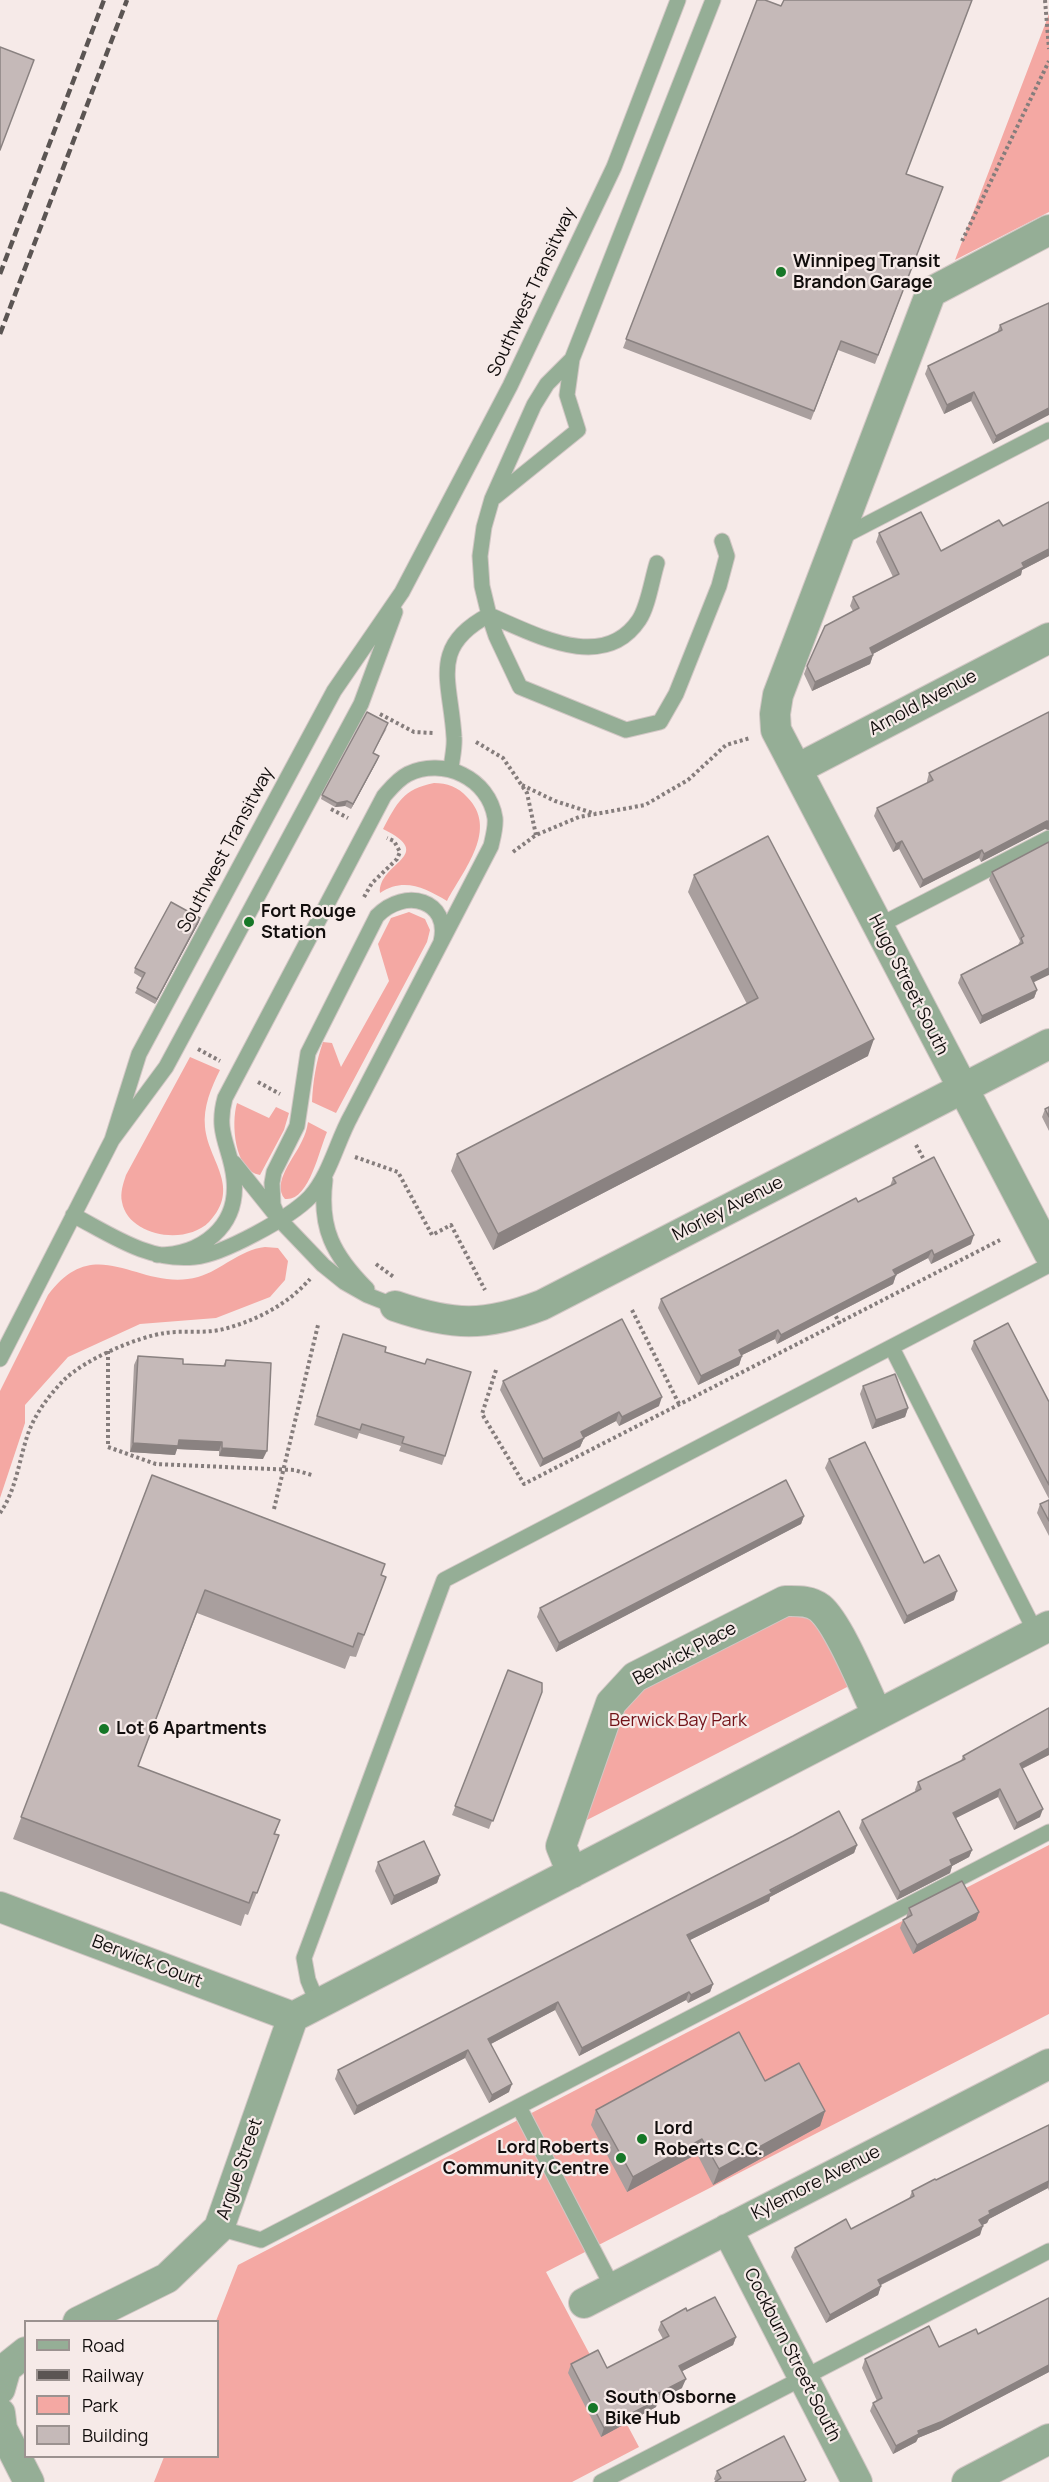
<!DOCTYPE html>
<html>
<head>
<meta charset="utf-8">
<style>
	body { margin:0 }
	#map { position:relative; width:1049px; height:2482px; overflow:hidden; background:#f6eae8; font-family:Manrope,sans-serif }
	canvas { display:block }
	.legend { position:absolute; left:24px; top:2320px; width:195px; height:138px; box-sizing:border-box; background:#f6eae8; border:2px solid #9b9290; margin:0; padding:8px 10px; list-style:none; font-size:18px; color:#120e0d }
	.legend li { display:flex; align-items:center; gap:12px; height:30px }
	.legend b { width:30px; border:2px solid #9b9290 }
</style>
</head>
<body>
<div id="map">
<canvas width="1049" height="2482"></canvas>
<ul class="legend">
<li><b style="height:8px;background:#95ae96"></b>Road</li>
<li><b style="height:8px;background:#5b5553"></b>Railway</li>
<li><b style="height:16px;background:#f4a8a3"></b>Park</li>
<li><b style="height:16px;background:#c5b9b8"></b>Building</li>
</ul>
</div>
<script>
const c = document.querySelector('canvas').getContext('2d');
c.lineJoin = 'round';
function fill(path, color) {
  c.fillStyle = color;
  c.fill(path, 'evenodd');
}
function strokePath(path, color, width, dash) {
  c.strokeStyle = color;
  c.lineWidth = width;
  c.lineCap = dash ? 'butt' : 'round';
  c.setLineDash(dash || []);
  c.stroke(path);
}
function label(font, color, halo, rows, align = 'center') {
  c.font = font + ' Manrope,sans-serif';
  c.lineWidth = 4.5;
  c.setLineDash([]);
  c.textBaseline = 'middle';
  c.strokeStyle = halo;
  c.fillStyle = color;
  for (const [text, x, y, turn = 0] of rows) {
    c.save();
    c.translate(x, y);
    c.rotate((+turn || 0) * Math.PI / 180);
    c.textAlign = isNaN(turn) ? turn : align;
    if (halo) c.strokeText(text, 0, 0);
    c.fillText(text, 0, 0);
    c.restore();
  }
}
fill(new Path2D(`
	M1049,14v198l-94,48z
	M434,783c13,0 24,4 33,14 32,32 -3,72 -20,104 -22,-13 -43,-24 -67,-8 -2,-31 58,-37 3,-64 14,-26 20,-40 51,-46z
	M409,912l16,7 5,11 -3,12 -91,171 -24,-11c1,-21 4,-40 11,-60l9,1 9,24 48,-86 -11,-37 13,-26z
	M190,1057l30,13c-9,18 -17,37 -15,57 3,34 37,60 4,95 -24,24 -81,14 -87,-20 -2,-9 1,-18 4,-27z
	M237,1103l32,15 7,-11 13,6 -5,17 -24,45c-26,-4 -29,-52 -23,-72z
	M308,1122l19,10c-8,18 -18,70 -42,67 -14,-16 10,-42 17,-58 3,-6 5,-12 6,-19z
	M265,1247l13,1 10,13 -3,19 -15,17 -54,21 -76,6 -72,33 -43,48v18l-25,75v-107l48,-96c49,-66 91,-2 150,-18 24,-7 41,-27 67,-30z
	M784,1617h23l18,19 26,49 -266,136 39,-114 23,-22z
	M1049,1845v169l-503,258 93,175 -67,35h-418l10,-25 54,-1 -2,-135 22,-56z`), '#f4a8a3');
const lane = new Path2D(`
	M495,497l83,-67 -11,-35 5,-36
	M838,539l211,-109
	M657,563c-5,16 -9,44 -18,57 -36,54 -106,13 -150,-5l-7,-29 -2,-30 4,-29 8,-28 42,-94 13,-21 25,-25 141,-359
	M451,769c1,-11 4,-22 3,-32 -3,-55 -26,-90 35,-122l7,21 24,51 106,43 34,-8 16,-28 43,-108 8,-30 -5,-15
	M878,926l171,-88
	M112,1140l27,-86 195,-363 68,-99 108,-206 104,-219 64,-167
	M234,1163l45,56 44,46 21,17 23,13 28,11
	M325,1180c-6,48 8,75 42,109
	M73,1215c38,20 76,47 122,42 27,-2 96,-40 115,-60 20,-22 27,-56 41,-81 47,-90 94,-180 140,-270 2,-9 5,-19 4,-28 -6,-40 -52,-61 -87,-44 -10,5 -17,14 -24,22l-159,302c-10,36 6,49 9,81 5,48 -33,76 -77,76
	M279,1219l-6,-14 -1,-22 2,-11 23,-46 11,-73 69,-137c28,-29 74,-16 64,26
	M892,1348l144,285
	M0,1359l112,-219 54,-73 195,-363 34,-92
	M318,2004l-10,-24 -4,-22 140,-378 605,-315
	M519,2107l94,181
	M219,2228l42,12 788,-408
	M601,2482l448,-231`);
const street = new Path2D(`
	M1049,230l-118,62 -153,403 -3,19 1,16 273,523
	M797,769l252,-131
	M395,1306c58,20 90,21 147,-1l507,-261
	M572,1873l-11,-27 50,-143 24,-26 150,-76c12,0 25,-1 35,7 19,16 45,81 57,106
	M0,1907l293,110
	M293,2017l756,-391
	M727,2229l130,253
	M584,2303l465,-239
	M78,2322l89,-44 52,-50 74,-211
	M0,2389l6,-21 20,-16
	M0,2413l2,16 27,53
	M967,2482l82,-43`);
strokePath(lane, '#d2c7c5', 17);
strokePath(street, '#d2c7c5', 32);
strokePath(new Path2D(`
	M1045,0l4,49
	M962,241l87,-180
	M380,714l34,18 19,1
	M476,742l27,16 24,35 9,42
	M522,785l33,16 41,13
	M331,809l17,9
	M513,852l23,-17 43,-18 66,-12 43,-25 38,-35 24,-7
	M364,897l8,-14 25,-24 3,-7 -6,-11 -7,-3
	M198,1049l22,12
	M258,1082l22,12
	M916,1145l7,13
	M355,1157l43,15 34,63 19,-10 34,65
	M376,1264l19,14
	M632,1310l47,94
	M833,1311l7,13
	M108,1351v96l48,17 138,6 18,5
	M496,1370l-14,44 42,70 476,-244
	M274,1509l44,-184
	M0,1513c17,-24 19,-55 29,-82 8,-20 21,-37 36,-52 21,-20 72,-42 100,-46 19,-3 40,1 59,-4 33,-9 63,-24 86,-50`), '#857d7c', 4, [3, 3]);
strokePath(lane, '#95ae96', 15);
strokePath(street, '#95ae96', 30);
strokePath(new Path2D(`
	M0,274l104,-274
	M0,334l127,-334`), '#5b5553', 4.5, [9, 4.5]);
fill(new Path2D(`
	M757,0l149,174 37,13 -68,177 -37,-14 -27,70 -188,-72z
	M1049,303l-56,141 -22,-43 -27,13 -19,-40 3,-8 69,-33 3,-8z
	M1049,502v54l-27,14 -1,5 -148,79v1l-3,9 -58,27 -8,-17 3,-8 46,-55 -3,-5 3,-9 40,-20 -17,-35 3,-9 62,18 62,-25z
	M1049,712v118l-4,-1 -64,33 -2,-4 -59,30 -21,-39 -6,3 -19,-36 3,-8 50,-25v-2l2,-8z
	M387,728l-14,25 6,3 -2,5 -26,48 -6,-3 -10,1 -14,-8 1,-4z
	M1049,842l-16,140 4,8 -3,8 -54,26 -22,-41 3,-8 57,-30 2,-4 -31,-61 3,-8z
	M694,875l174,181 -375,194 -42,-79 6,-17 290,-150 -59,-112z
	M199,922l-44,82 -20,-11 7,-15 -8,-5 1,-5z
	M1049,1107v24l-7,-14 3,-8z
	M893,1178l78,66 -40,20 -3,-6 -32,17 -3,9 -116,60 -2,-5 -33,16 -3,10 -41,20 -40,-77 3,-9 229,-113z
	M974,1341l75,61v97l-78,-150z
	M340,1342l45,10 60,104 -3,9 -43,-14 2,-5 -42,-13 -2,6 -43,-14z
	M138,1356l45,8 40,2 3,-6 37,99 -44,-3v-5l-42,-2 -2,6 -45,-3 4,-87z
	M503,1381l156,25 -40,20 -3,-5 -32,17 -4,9 -40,20 -40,-77z
	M863,1386l45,22 -3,9 -33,12 -12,-35z
	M829,1459l95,104 30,37 -50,24 -79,-156z
	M152,1475l234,102 -30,80 -6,-1 -5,13 -148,-56 -59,153 142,54 -5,14 -4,23 -23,58 -3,-1 -4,12 -228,-87z
	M1049,1500v36l-12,-23 3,-9z
	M804,1516l-3,8 -245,128 -19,-35 3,-9z
	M508,1670l34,22 -53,137 -37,-14z
	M1049,1755l-27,14 18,48 -26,13 -16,-33 -42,21 16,32 -3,7 -17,9 -2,7 -53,27 -38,-72 3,-8 54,-28 -1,-2 3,-8 43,-21 2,-5z
	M857,1845l-3,8 -84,44 -1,4 -79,39 23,44 -3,8 -22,11 -2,-3 -107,56 -24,-46 -64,34 18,48 -20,11 -24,-45 -111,57 -19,-36 3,-9z
	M378,1862l62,13 -3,8 -46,22 -16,-34z
	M909,1908l70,4 -3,8 -63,34 -13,-26 3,-8 3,-2z
	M765,2081l60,30 -5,15 -107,59 -16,-31 -70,38 -36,-67 5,-15z
	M1049,2125v66l-1,-3 -59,31 -2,4 -5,2 -2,10 -99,50 -3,10 -52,28 -35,-66 4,-9 56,-19 58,-30 3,-8 24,-11z
	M1049,2298v74l-109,57 -22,9 -2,4 -23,12 -23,-43 3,-8 4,-2 -15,-33 3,-9 74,-12 39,-13z
	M687,2311l49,26 -3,8 -51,26v17l-24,12 -2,7 -55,30 -33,-64 3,-9 36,4 56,-29 -5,-9 3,-8z
	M717,2471l89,11h-90l-2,-3z`), '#a99f9e');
fill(new Path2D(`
	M974,392l-3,9 -27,13 3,-9z
	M1049,408v7l-56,29 3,-8z
	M1049,549v7l-27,14 -1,5 -154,82 3,-9z
	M873,655l-3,9 -58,27 3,-9z
	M379,756l-2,5 -26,48 2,-5z
	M347,801l-2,5 -10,1 2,-4z
	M1047,821l2,1v8l-4,-1 -64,33 3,-8z
	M902,841l-3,8 -6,3 3,-8z
	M982,850l-3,8 -59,30 3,-8z
	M200,918l-1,4 -44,82 2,-5z
	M1049,968v7l-21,10 3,-8z
	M1037,990l-3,8 -54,26 2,-8z
	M874,1039l-6,17 -375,194 5,-16z
	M974,1235l-3,9 -40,20 3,-9z
	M932,1250l-4,8 -38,20 3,-8z
	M896,1275l-3,9 -116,60 4,-9z
	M778,1330l-3,9 -39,19 3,-8z
	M742,1356l-3,9 -41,20 3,-9z
	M662,1397l-3,9 -40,20 3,-9z
	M908,1408l-3,9 -33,12 4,-9z
	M619,1412l-3,9 -38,20 3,-9z
	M584,1438l-4,9 -40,20 3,-8z
	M179,1440l43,2 -3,9 -42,-2 -2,6 -45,-3 3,-9z
	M222,1448l45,3 -4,8 -44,-3z
	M804,1516l-3,8 -245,128 3,-9z
	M957,1591l-3,9 -50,24 3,-8z
	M1049,1748v7l-32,16 3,-7z
	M1000,1789l-2,8 -48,24 3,-8z
	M1043,1809l-3,8 -26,13 3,-7z
	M857,1845l-3,8 -84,44 -1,4 -85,42 3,-8z
	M972,1850l-3,7 -17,9 -2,7 -53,27 3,-8 50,-32z
	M440,1875l-3,8 -46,22 3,-9z
	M979,1912l-3,8 -63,34 4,-9z
	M713,1984l-3,8 -22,11 3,-8z
	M689,1992l-3,8 -107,56 3,-8z
	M558,2002l-3,8 -70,37 3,-8z
	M468,2050l-3,8 -111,57 3,-9z
	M512,2084l-3,8 -20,11 3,-8z
	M825,2111l-5,15 -107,59 6,-16z
	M702,2139l-5,15 -70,38 6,-15z
	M1049,2181l-1,7 -59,31 -2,4 -11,5 3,-8 10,-9z
	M983,2226l-3,9 -106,53 4,-8z
	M881,2286l-3,9 -52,28 4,-8z
	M736,2337l-3,8 -58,30 4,-9z
	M1049,2365v7l-109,57 -22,9 -2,4 -23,12 3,-8 22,-15z
	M686,2379l-4,9 -24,12 -2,7 -55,30 3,-9 53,-34z`), '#8a8281');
const building = new Path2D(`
	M757,0h8l16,6 3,-6h188l-66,174 37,13 -65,168 -37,-14 -27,70 -188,-72z
	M0,47l34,13 -34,90z
	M1049,303v105l-53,28 -22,-44 -27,13 -19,-39 74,-36 -2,-5z
	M1049,502v47l-27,14 2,4 -154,81 3,7 -58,27 -8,-16 18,-40 34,-18 -6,-11 46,-23 -20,-41 42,-21 20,39 58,-31 4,6z
	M367,712l21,11 -15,30 6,3 -26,48 -6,-3 -10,2 -15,-8z
	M1049,712v110l-2,-1 -63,33 -2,-4 -59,30 -21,-39 -6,3 -19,-36 56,-28 -4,-7z
	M768,836l106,203 -376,195 -41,-80 301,-156 -64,-123z
	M1049,842v126l-18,9 6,13 -55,26 -21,-41 62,-32 -2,-5 3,-2 -32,-64z
	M171,902l29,16 -43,81 -20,-11 8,-15 -10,-5z
	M1049,1107v10l-4,-8z
	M934,1157l40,78 -40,20 -2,-5 -39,20 3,5 -115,60 -3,-5 -39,20 3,6 -41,20 -40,-77 195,-101 2,4 38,-19 -3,-5z
	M622,1319l40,78 -40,20 -3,-5 -38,20 3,6 -41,21 -40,-78z
	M1008,1323l41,79v83l-75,-144z
	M343,1334l43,13 -1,5 40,12 2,-5 44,13 -26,84 -43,-13 2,-6 -42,-13 -2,6 -43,-14z
	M138,1356l45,3v5l42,2 1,-6 45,3 -4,88 -45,-3v-6l-43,-2 -1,6 -45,-3z
	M895,1374l13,34 -32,12 -13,-34z
	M865,1442l59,121 15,-8 18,36 -50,25 -78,-157z
	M152,1475l233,89 -4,11 5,2 -22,58 -6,-2 -5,14 -148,-57 -67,176 142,54 -6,14 5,1 -22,58 -4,-1 -4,11 -228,-86z
	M786,1480l18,36 -245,127 -19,-35z
	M1049,1500v21l-9,-17z
	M508,1670l34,13v9l-49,129 -38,-15z
	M1049,1708v40l-29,16 23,45 -26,14 -17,-34 -47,24 19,37 -22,10 2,5 -52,27 -38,-72 59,-31 -3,-7 47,-23 -2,-3z
	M839,1811l18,34 -87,45 2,3 -85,42 26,49 -22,11 -2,-3 -107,56 -24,-46 -70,37 24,45 -20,11 -24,-45 -111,56 -19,-36 455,-234z
	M424,1841l16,34 -46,21 -16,-34z
	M962,1881l17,31 -62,33 -14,-25 9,-5 -3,-7z
	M739,2032l26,49 34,-18 26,48 -106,58 -17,-30 -69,38 -37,-67z
	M1049,2125v56l-60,30 1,3 -11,6 4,6 -105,54 3,6 -51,29 -35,-67 51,-29 5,10 63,-33 -2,-5 23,-12 1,1z
	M715,2297l21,40 -57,29 7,13 -29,15 2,5 -55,29 -33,-64 27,-14 9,18 62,-32 -8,-14 25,-14 1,3z
	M1049,2298v67l-106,56 -25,10 1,3 -23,12 -23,-43 9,-5 -17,-39 64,-33 10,21 37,-18 2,5z
	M784,2436l22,44 -3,2h-88l6,-4 -4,-7z`);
fill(building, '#c5b9b8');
strokePath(building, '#8a8281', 1.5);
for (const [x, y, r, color] of [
	[781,272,6,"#167727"],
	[249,922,6,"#167727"],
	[104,1729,6,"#167727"],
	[642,2139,6,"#167727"],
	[621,2158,6,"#167727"],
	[593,2408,6,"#167727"]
]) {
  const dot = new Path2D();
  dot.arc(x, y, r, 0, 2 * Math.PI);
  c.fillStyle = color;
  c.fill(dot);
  strokePath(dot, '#f6eae8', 2);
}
label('bold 18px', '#120e0d', '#f6eae8', [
	["Winnipeg Transit",793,262],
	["Brandon Garage",793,283],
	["Fort Rouge",261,912],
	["Station",261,933],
	["Lot 6 Apartments",116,1729],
	["Lord",654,2129],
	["Roberts C.C.",654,2150],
	["Lord Roberts",609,2148,"right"],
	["Community Centre",609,2169,"right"],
	["South Osborne",605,2398],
	["Bike Hub",605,2419]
], 'left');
label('18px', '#120e0d', '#f6eae8', [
	["Southwest Transitway",532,292,-65],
	["Arnold Avenue",923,703,-28],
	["Southwest Transitway",226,850,-62],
	["Hugo Street South",908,985,63],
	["Morley Avenue",728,1209,-27],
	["Berwick Place",685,1654,-28],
	["Berwick Court",147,1962,21],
	["Argue Street",240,2169,-71],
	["Kylemore Avenue",816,2183,-27],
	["Cockburn Street South",792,2355,63]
]);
label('18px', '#711117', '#f6eae8', [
	["Berwick Bay Park",678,1721]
]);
</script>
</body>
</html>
